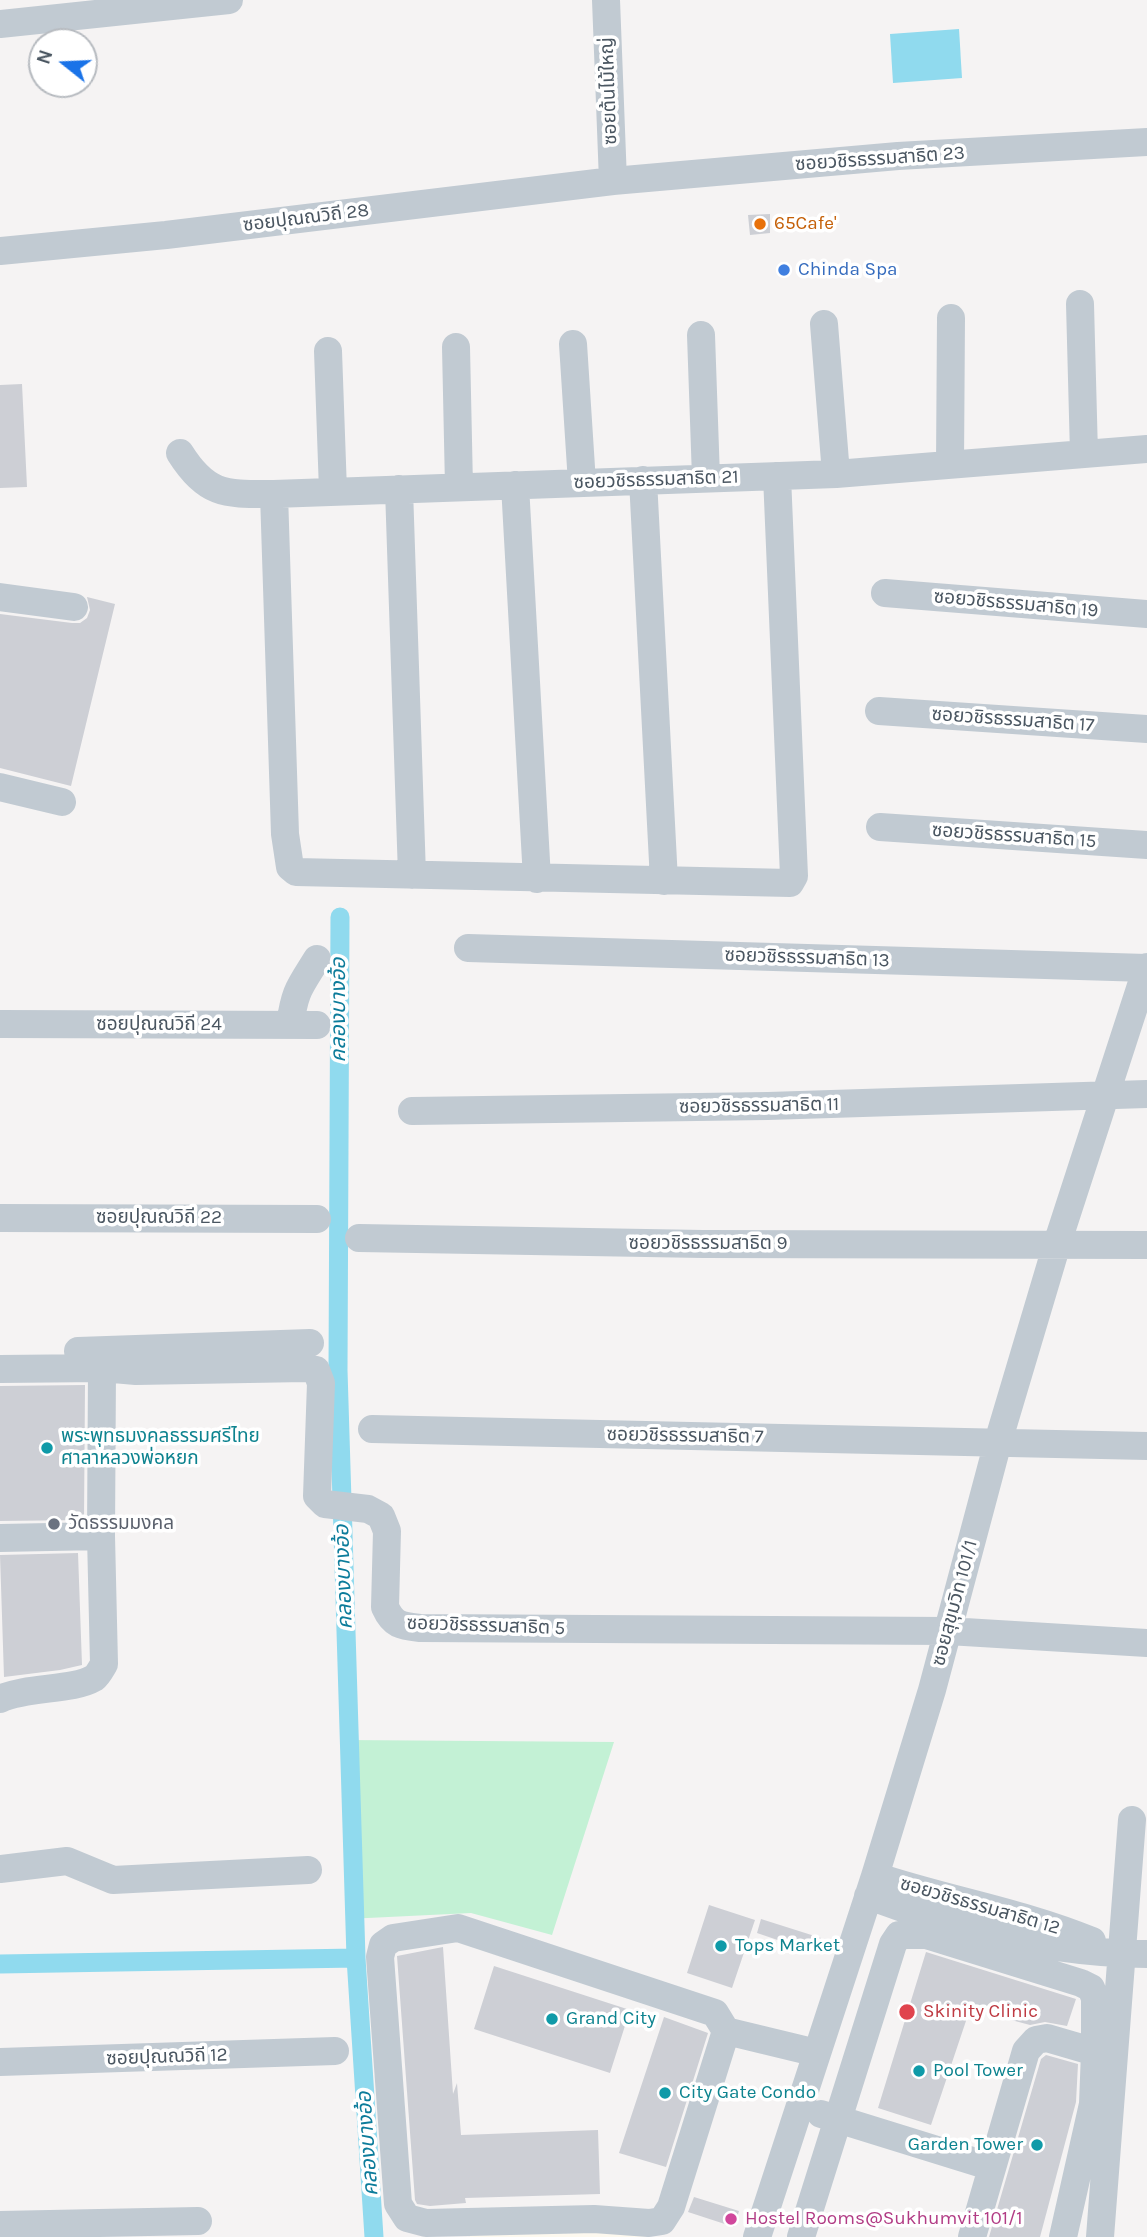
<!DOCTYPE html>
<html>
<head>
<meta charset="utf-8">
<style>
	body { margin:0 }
	#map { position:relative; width:1147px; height:2237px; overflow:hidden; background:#f5f3f3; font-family:Karla,sans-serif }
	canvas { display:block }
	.north { position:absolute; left:28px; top:28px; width:70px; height:70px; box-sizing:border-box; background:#fff; border:2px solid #b7bbc0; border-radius:50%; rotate:288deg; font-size:19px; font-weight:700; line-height:28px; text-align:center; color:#4a5661 }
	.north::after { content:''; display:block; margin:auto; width:24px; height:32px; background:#1a73e8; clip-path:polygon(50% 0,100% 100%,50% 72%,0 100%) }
</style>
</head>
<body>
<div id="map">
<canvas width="1147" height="2237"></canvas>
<div class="north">N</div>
</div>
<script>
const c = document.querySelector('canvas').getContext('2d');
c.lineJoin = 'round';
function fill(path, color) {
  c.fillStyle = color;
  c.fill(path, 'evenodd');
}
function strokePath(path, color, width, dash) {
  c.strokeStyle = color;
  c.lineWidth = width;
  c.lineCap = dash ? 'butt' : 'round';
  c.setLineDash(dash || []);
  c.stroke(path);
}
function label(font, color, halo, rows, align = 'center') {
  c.font = font + ' Karla,"Noto Sans Thai",sans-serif';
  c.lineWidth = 7;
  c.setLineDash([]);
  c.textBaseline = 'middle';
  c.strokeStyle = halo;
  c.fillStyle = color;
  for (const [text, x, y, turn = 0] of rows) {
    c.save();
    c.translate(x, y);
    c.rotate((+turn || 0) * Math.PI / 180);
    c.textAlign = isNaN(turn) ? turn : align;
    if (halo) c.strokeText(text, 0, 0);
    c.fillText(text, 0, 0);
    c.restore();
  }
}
fill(new Path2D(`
	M628,2232l19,5h-177v-2z`), '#fdf9ef');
fill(new Path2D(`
	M345,1740l269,2 -62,193 -81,-22 -124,6z`), '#c3f1d5');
fill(new Path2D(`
	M959,29l3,49 -69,5 -3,-49z`), '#90daee');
strokePath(new Path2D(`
	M340,917l-2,453 18,588 18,279
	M0,1964l356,-6`), '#90daee', 19);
fill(new Path2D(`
	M770,214v19l-20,2 -2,-20z
	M22,384l5,103 -27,1v-103z
	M87,597l28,7 -44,182 -71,-18v-154l72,9h8l7,-5 3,-8z
	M85,1385l-1,135 -84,1v-135z
	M78,1553l4,112 -22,5 -56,7 -4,-122z
	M709,1905l46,15 -23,68 -45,-15z
	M761,1919l60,19 -5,15 -59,-20z
	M443,1947l10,147 4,-11 4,52 137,-5 2,64 -135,4 1,5 -36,3 -13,-2 -2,-4 -18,-244z
	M926,1952l150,47 -9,27 -22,-4 -15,3 -60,-16 -39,116 -53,-17z
	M494,1966l136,44 -20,63 -136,-44z
	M664,2017l44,16 -42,134 -47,-14z
	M1046,2055l32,9 -2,38 -36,135h-51l52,-178z
	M694,2197l45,14 -5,16 -46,-15z`), '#cdcfd5');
strokePath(new Path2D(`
	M606,0l7,181
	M0,24l229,-24
	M0,251l166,-16 447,-54 285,-25 249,-14
	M1080,304l4,150
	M824,324l12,150
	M701,335l5,143
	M573,344l9,139
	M456,347l3,140
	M328,351l5,140
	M180,453c27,43 46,41 94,41l562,-20 311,-25
	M950,464l1,-146
	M643,480l21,401
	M515,485l22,394
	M399,489l13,386
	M274,494l11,340 5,33 6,5 494,11 4,-7 -17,-400
	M885,593l262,21
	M0,597l74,10
	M879,711l268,18
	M0,787l62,15
	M880,827l267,18
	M468,948l679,20
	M0,1024l317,1
	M290,1025c5,-35 9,-37 27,-66
	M412,1111l356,-5 379,-12
	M0,1218l317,1
	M359,1238l344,6 444,1
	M78,1351l232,-8
	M0,1369l102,-1 34,3 169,-3 11,2 5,13 -4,113 8,8 43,5 13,7 6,15 -2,76c8,18 16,19 35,21l528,3 199,12
	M372,1429l775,17
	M0,1538l101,-2
	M0,1699c28,-13 72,-8 94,-21 4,-3 7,-9 10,-14l-3,-128 1,-168
	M0,1869l67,-8 46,19 195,-10
	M875,1876c72,24 147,36 217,65
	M868,1896c31,10 61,23 92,31 61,16 125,27 187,27
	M726,2031l-11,-18 -257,-85 -65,10 -10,7 -3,12 18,247 9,14 19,5 168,-4 55,4 13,-2 9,-14 55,-176 91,22
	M0,2062l335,-11
	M821,2114l171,53
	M0,2225l198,-4
	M757,2237l118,-361 57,-186 66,-248 59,-198 90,-277
	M801,2237l92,-293 6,-9h27l155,48 10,5 4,10v54
	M972,2237l54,-186 10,-11 11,-2 48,14 -2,52 -30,133
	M1100,2237l32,-417`), '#c1cad2', 28);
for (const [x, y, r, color] of [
	[760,224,7,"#e8710a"],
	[784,270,7,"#3f7fe0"],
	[47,1448,7,"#0f9aa8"],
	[54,1524,7,"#6b7280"],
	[721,1946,7,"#0f9aa8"],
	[907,2012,9,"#e0444e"],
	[552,2019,7,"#0f9aa8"],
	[919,2071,7,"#0f9aa8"],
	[665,2093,7,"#0f9aa8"],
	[1037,2145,7,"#0f9aa8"],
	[731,2219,7,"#d1479c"]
]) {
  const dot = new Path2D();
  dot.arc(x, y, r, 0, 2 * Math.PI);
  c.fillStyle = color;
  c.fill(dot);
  strokePath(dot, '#fff', 2.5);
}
label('19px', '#4a5661', '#fff', [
	["ซอยต้นไม้ใหญ่",609,91,-92],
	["ซอยวชิรธรรมสาธิต 23",880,159,-4],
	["ซอยปุณณวิถี 28",306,218,-7],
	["ซอยวชิรธรรมสาธิต 21",656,480,-2],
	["ซอยวชิรธรรมสาธิต 19",1016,604,5],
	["ซอยวชิรธรรมสาธิต 17",1013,720,4],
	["ซอยวชิรธรรมสาธิต 15",1014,836,4],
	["ซอยวชิรธรรมสาธิต 13",807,958,2],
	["ซอยปุณณวิถี 24",159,1025],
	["ซอยวชิรธรรมสาธิต 11",759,1106,-1],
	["ซอยปุณณวิถี 22",159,1218],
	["ซอยวชิรธรรมสาธิต 9",708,1244],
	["ซอยวชิรธรรมสาธิต 7",685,1436,1],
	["ซอยสุขุมวิท 101/1",955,1603,-75],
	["ซอยวชิรธรรมสาธิต 5",486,1626,2],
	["ซอยวชิรธรรมสาธิต 12",980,1906,16],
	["ซอยปุณณวิถี 12",167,2057,-2]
]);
label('19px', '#c56008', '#fff', [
	["65Cafe'",774,224]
], 'left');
label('19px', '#366cbe', '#fff', [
	["Chinda Spa",798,270]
], 'left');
label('19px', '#0d838f', '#fff', [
	["พระพุทธมงคลธรรมศรีไทย",61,1437],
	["ศาลาหลวงพ่อหยก",61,1459],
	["Tops Market",735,1946],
	["Grand City",566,2019],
	["Pool Tower",933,2071],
	["City Gate Condo",679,2093],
	["Garden Tower",1023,2145,"right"]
], 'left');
label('19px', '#5b616d', '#fff', [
	["วัดธรรมมงคล",68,1524]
], 'left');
label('19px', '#be3a42', '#fff', [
	["Skinity Clinic",923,2012]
], 'left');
label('19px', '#b23c85', '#fff', [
	["Hostel Rooms@Sukhumvit 101/1",745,2219]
], 'left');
label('italic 21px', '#0c7c9b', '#fff', [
	["คลองบางอ้อ",339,1010,-90],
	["คลองบางอ้อ",344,1577,-92],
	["คลองบางอ้อ",368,2144,-94]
]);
</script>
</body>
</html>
